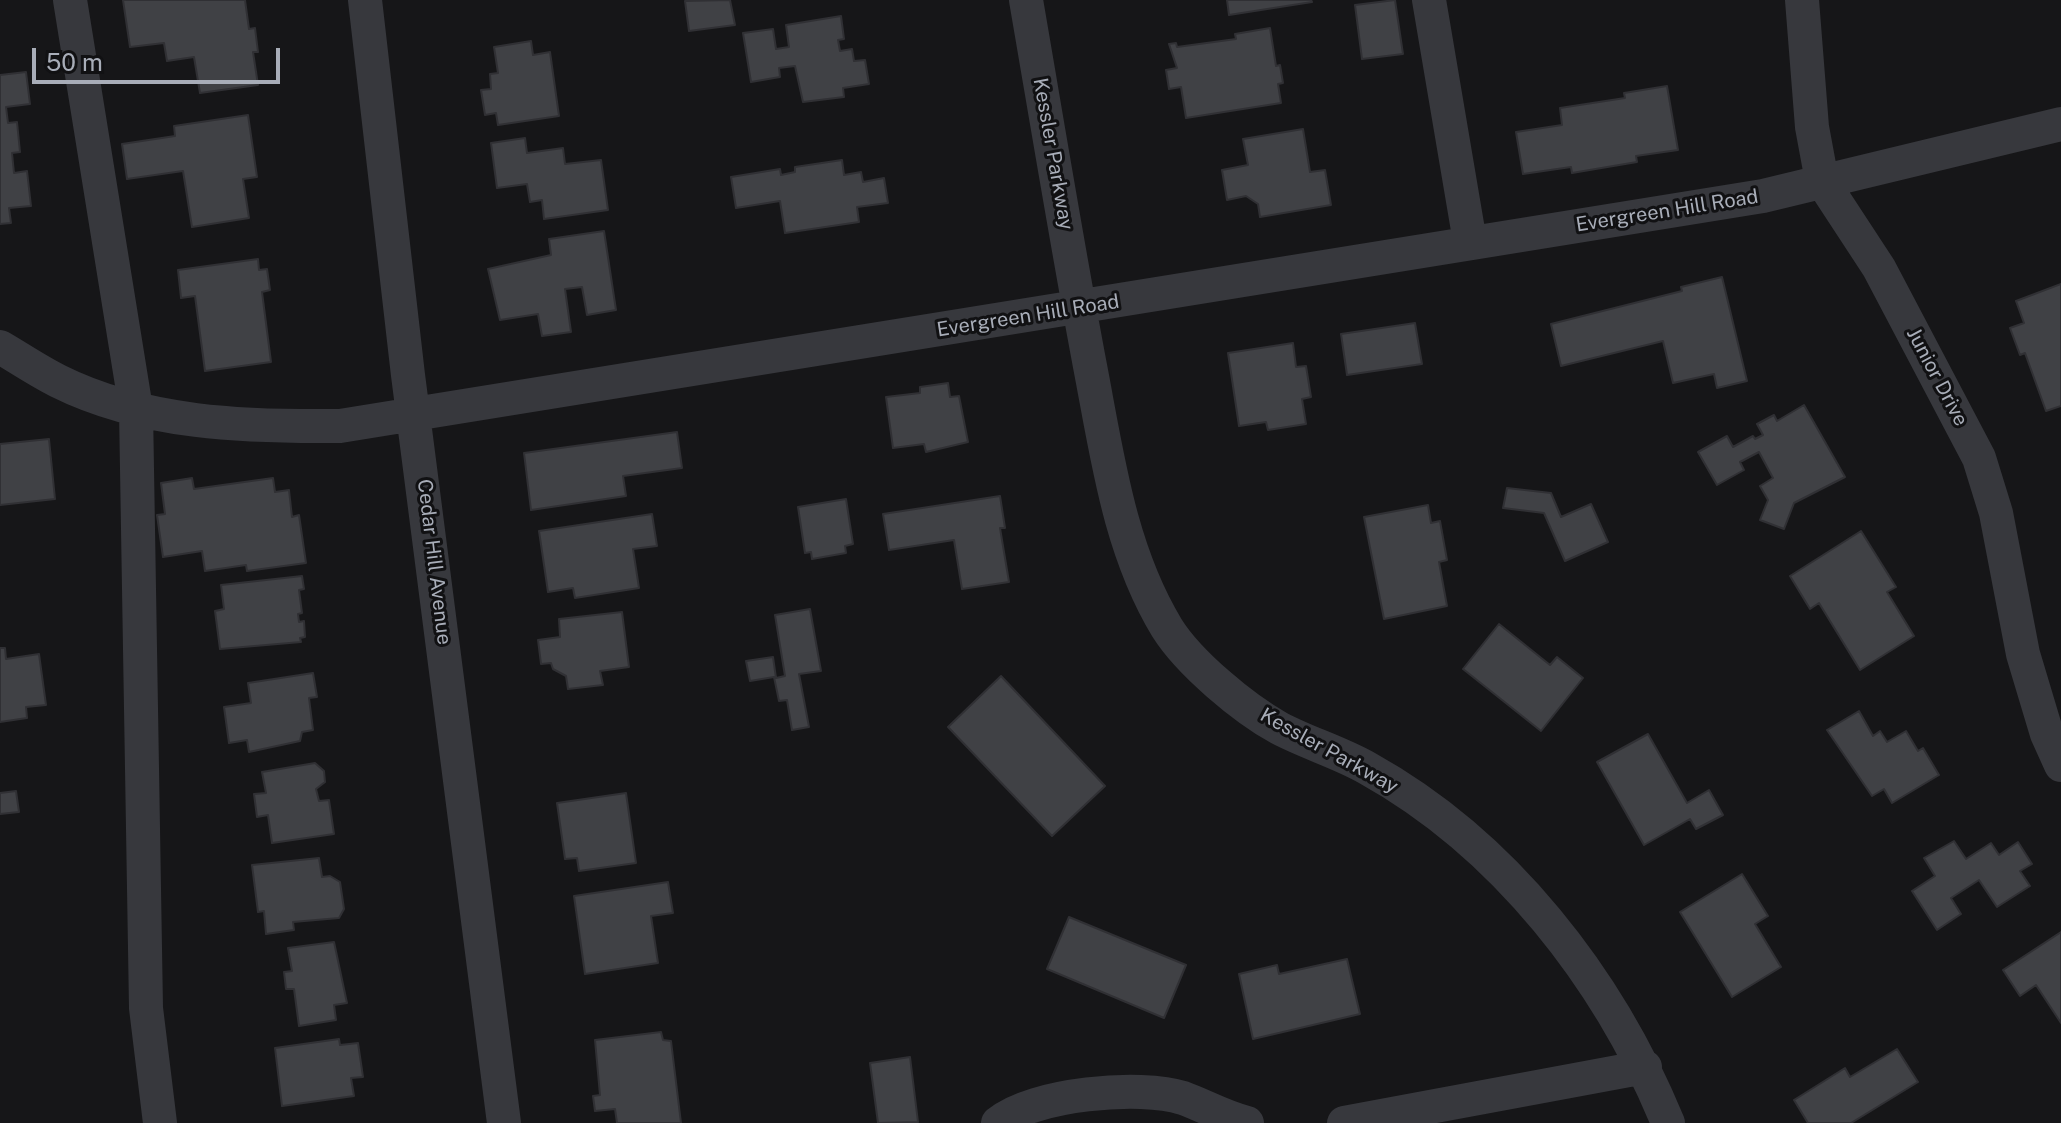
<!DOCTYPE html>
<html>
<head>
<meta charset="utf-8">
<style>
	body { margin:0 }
	#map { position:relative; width:2061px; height:1123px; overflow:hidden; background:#161618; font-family:"Public Sans",sans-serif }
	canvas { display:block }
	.scale { position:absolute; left:32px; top:48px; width:248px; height:36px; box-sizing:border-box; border:4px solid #a8adb8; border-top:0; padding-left:10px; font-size:24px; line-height:28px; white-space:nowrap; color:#a8adb8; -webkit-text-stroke:6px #111113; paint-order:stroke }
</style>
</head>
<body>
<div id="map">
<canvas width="2061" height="1123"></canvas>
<div class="scale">50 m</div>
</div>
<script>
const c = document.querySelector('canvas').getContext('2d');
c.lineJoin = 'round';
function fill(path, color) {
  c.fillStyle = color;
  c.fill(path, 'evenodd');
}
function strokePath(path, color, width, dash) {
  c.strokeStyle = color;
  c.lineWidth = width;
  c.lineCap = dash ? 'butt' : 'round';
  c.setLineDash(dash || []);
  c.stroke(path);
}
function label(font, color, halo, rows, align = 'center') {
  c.font = font + ' "Public Sans",sans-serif';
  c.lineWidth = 6;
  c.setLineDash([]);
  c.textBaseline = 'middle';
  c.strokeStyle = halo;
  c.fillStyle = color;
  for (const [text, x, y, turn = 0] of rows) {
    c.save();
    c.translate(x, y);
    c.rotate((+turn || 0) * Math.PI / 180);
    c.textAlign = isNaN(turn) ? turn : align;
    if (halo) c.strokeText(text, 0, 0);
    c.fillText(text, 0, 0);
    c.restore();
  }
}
const building = new Path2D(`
	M123,0h122l4,29 6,-1 3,24h-5l5,33 -58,8 -6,-36 -27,4 -3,-18 -34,4z
	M730,0l5,25 -46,6 -4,-30z
	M1227,0h84l1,2 -83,13z
	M1395,0l8,54 -41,5 -7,-54z
	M841,16l3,23 -6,1 2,11 12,-2 2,12 11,-1 4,24 -26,4 1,9 -41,5 -8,-36 -16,2 1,9 -29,5 -8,-49 30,-4 3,20 13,-2 -3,-22z
	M1270,28l6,38 4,-1 3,18 -5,1 3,19 -95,15 -5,-31 -12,2 -3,-19 11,-2 -8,-24 7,-1 1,4 59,-8 -1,-5z
	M531,41l2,14 17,-3 9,64 -61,9 -2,-12 -11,2 -4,-25 10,-1 -1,-15 8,-1 -4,-26z
	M26,72l4,32 -24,3 2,16 9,-1 3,30 -8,1 2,20 13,-2 4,35 -22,2 2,15 -11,1v-149z
	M1667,86l11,64 -42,6 1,6 -65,11 -1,-6 -48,7 -7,-42 46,-7 -2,-17 65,-10 -1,-5z
	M248,115l9,62 -14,2 6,39 -57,9 -9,-56 -56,8 -5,-35 53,-8 -1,-10z
	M1303,129l7,43 15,-2 6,35 -71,12 -2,-13 -12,-8 -19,4 -5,-30 26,-5 -5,-26z
	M525,138l2,15 36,-5 2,16 36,-4 7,50 -64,9 -2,-19 -12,2 -3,-18 -30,4 -6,-45z
	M842,160l2,15 17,-3 2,10 21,-4 4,25 -31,4 2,15 -74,11 -5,-32 -44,7 -5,-31 49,-8 1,6 14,-3v-5z
	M604,231l12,79 -29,5 -5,-28 -17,2 6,43 -29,4 -4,-22 -38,6 -12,-51 63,-14 -2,-16z
	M258,259l1,11 8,-1 3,21 -8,2 9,70 -66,9 -10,-75 -14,2 -3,-28z
	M1722,277l25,104 -30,7 -3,-14 -41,9 -10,-42 -102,25 -10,-42 131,-33 -1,-4z
	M2061,284v122l-15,5 -21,-58 -5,2 -10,-27 14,-5 -8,-22z
	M1415,323l7,41 -75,11 -6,-41z
	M1293,343l3,24 10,-1 5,31 -9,2 4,25 -38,6 -2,-8 -27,4 -11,-73z
	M948,383l2,14 9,-1 9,46 -42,10 -2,-8 -31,4 -7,-51 34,-4v-6z
	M1804,405l41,72 -51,26 -10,26 -24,-9 8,-20 -8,-14 13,-8 -14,-26 -19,10 4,8 -27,15 -19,-33 29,-16 6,11 20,-11 2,3 8,-4 -6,-11 17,-9 3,6z
	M677,432l5,36 -59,8 3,20 -95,14 -7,-57z
	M49,439l6,60 -55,6v-61z
	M192,478l2,11 79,-11 2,14 14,-2 3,27 7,-2 7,48 -59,8 -1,-6 -41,6 -3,-20 -39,6 -6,-42 8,-1 -4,-31z
	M1507,488l44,5 10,24 30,-13 17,38 -43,19 -21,-48 -41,-5z
	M1000,496l5,32h-5l9,54 -47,7 -8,-49 -65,10 -6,-36z
	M846,499l7,45 -8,2 1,7 -34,6 -1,-7 -6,1 -7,-46z
	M1428,505l3,18 9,-2 7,39 -8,2 8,44 -63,13 -20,-102z
	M652,514l5,32 -24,3 6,39 -64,10 -2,-10 -25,4 -9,-61z
	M1861,531l35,56 -9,5 27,44 -54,34 -41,-67 -9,6 -20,-33z
	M302,576l2,13 -5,1 3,23 -4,1 1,8 5,-1 1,16 -5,1 1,4 -81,7 -5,-38 9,-2 -3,-24z
	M810,609l11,62 -22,3 10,53 -17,3 -5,-30 -8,1 -5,-24 -24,4 -4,-20 27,-4 3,21 9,-2 -10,-61z
	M622,612l7,55 -29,4 3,14 -35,4 -2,-13 -13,-7 -2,-6 -10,1 -3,-24 22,-3 -1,-18z
	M1499,624l51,41 7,-8 26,21 -42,53 -78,-62z
	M0,648h5l1,11 33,-5 7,51 -20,2 1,11 -27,4z
	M313,673l4,24 -8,1 4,32 -11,2 -2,9 -51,11 -2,-12 -18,3 -5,-36 27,-4 -3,-20z
	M1001,676l104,110 -53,50 -104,-109z
	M1859,711l14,25 7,-5 7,11 19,-11 12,20 5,-3 16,27 -47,28 -8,-14 -12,7 -45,-66z
	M1648,734l39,69 22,-13 14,25 -27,14 -6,-10 -46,26 -47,-83z
	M315,763l9,8 1,11 -9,7 3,12 10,-1 5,34 -62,9 -4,-28 -11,2 -3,-23 12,-1 -4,-21z
	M16,791l3,21 -19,2v-21z
	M626,793l10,70 -57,8 -2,-13 -12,1 -8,-56z
	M1954,841l12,18 25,-16 8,12 19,-13 14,22 -12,7 10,15 -33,21 -18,-27 -28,18 10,16 -24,16 -25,-39 23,-15 -11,-18z
	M319,858l3,19 8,-1 10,6 4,27 -5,9 -46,4 1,8 -28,4 -2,-23 -6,1 -6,-47z
	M1742,874l26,42 -13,8 26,43 -49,30 -52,-85z
	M668,882l5,31 -22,3 7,47 -73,11 -11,-78z
	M1069,917l117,48 -22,53 -117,-49z
	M2061,932v91l-25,-38 -16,11 -17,-26z
	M334,942l13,61 -13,2 2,15 -37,6 -5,-37h-8l-2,-17 8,-1 -4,-23z
	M1347,959l13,55 -107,25 -14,-65 38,-9 2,9z
	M661,1032l2,8 8,1 10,82h-64l-2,-14 -20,2 -2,-15 7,-1 -5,-55z
	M339,1039l1,6 18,-2 5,34 -12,1 3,18 -72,10 -7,-58z
	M1897,1049l21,33 -67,41h-43l-14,-23 51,-32 5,9z
	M910,1057l8,65 -40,1 -8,-60z`);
fill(building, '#404145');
strokePath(building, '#303034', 2);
strokePath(new Path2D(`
	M70,0l66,409 10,599 14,115
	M365,0l43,375 96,748
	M1026,0c21,122 41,244 64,366 17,88 29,183 77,262 22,35 76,80 112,100 28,15 60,24 88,40 137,76 242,211 301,355
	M1429,0l41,242
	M1802,0l10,127 10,54 57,87 100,190 17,55 27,141 24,80 14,31
	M0,347c19,11 38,24 58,34 86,43 188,46 282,45l1423,-230 298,-72
	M998,1123c34,-29 143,-39 185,-25 22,8 40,19 64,25
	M1344,1123l301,-56`), '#37383d', 34);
label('20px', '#a8adb8', '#111113', [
	["Kessler Parkway",1053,154,80],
	["Evergreen Hill Road",1667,211,-9],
	["Evergreen Hill Road",1028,316,-9],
	["Junior Drive",1937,377,62],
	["Cedar Hill Avenue",434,562,83],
	["Kessler Parkway",1329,751,29]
]);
</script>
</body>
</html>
